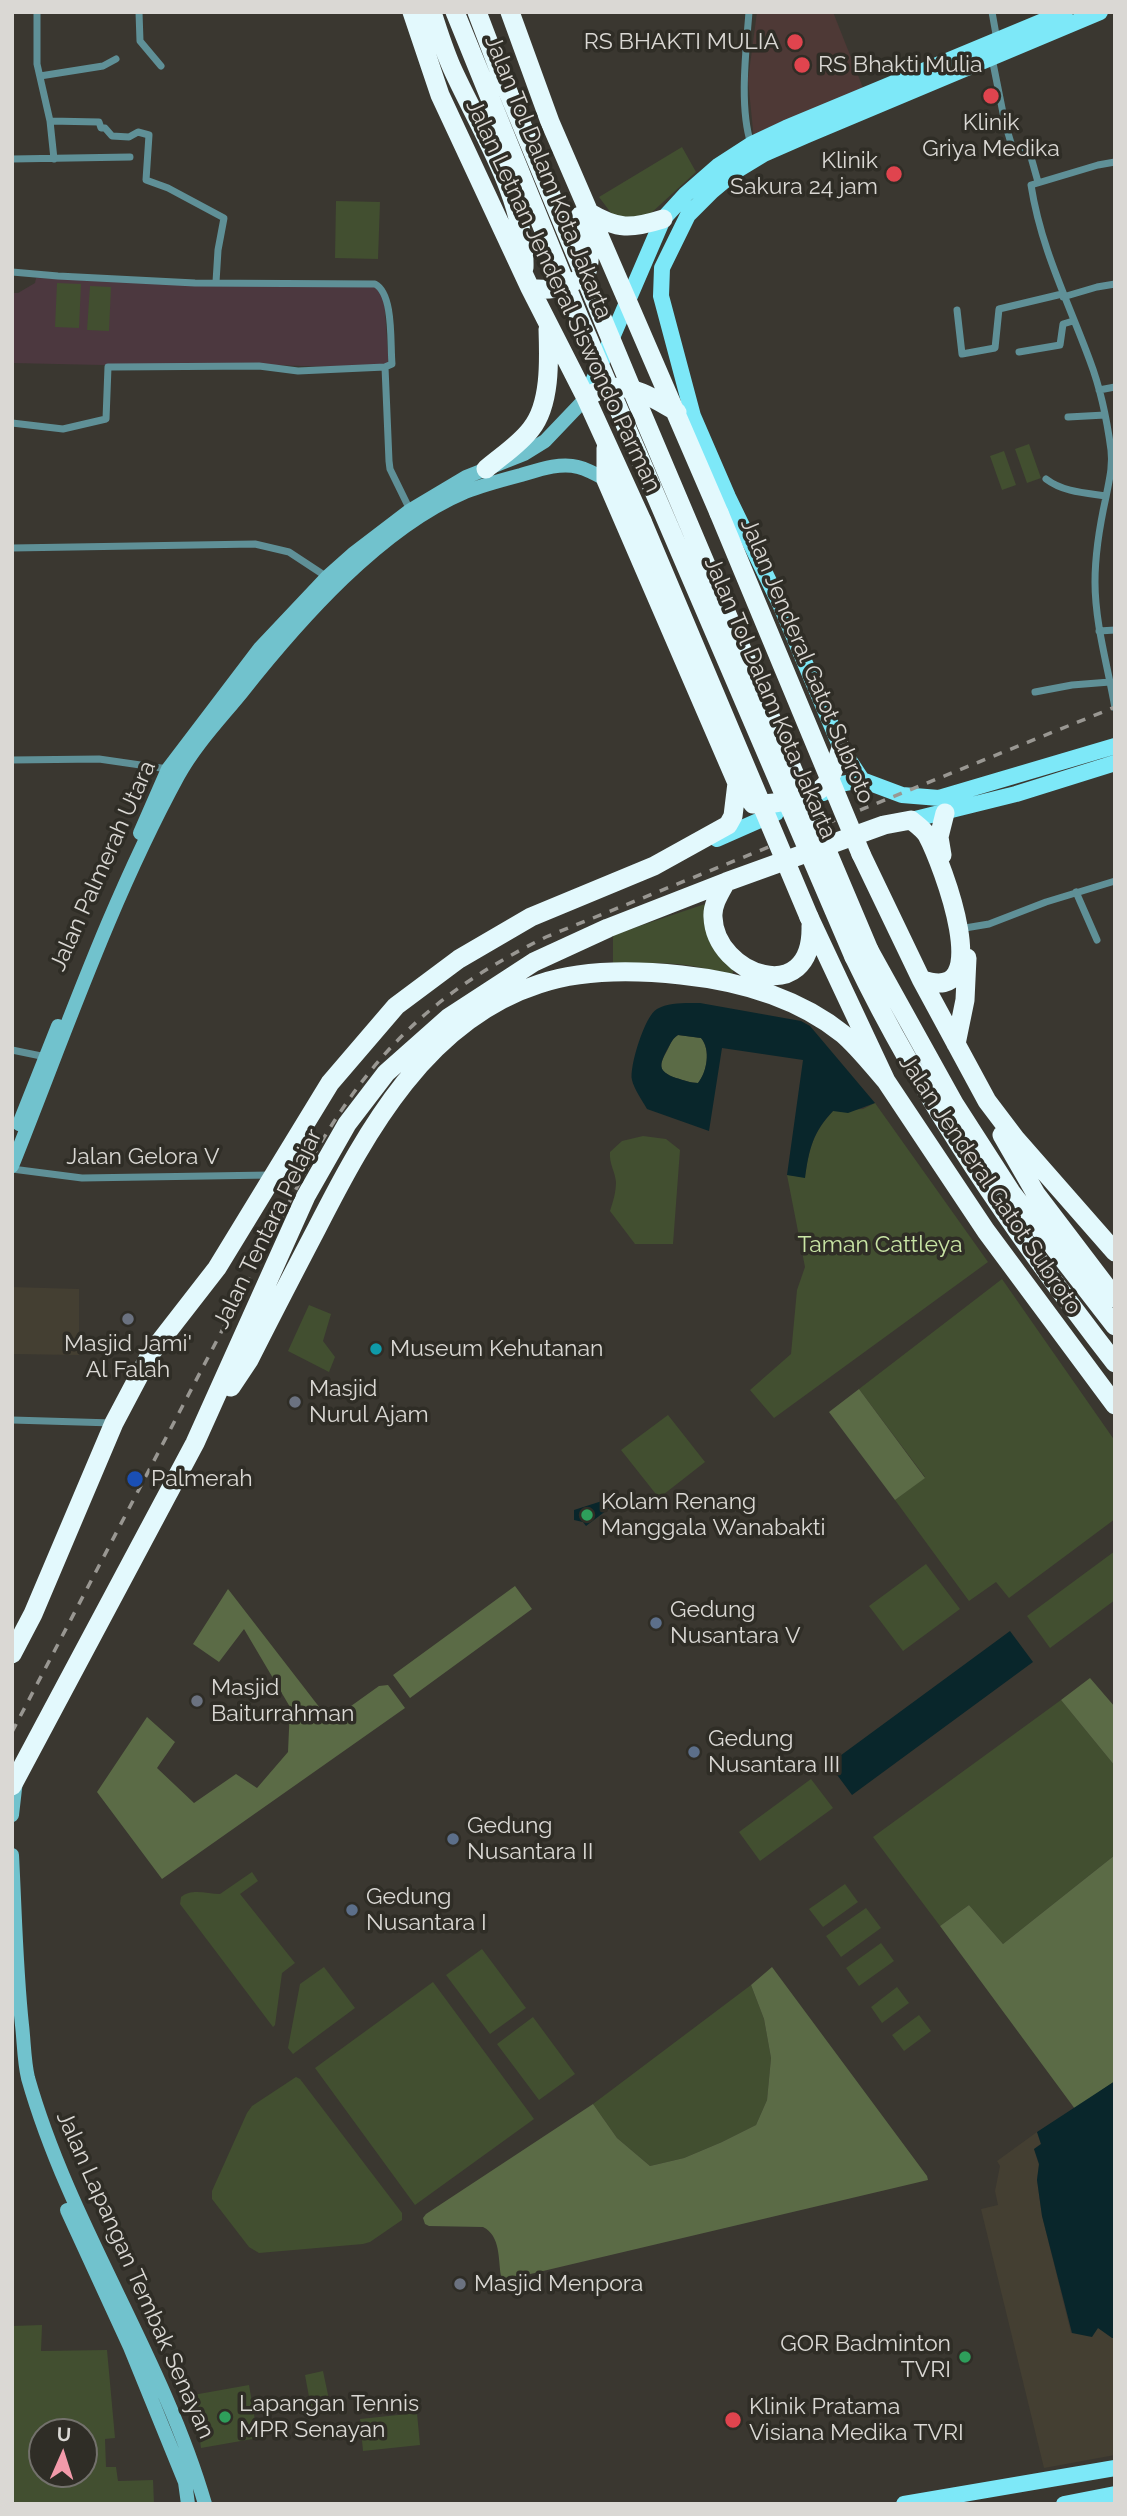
<!DOCTYPE html>
<html>
<head>
<meta charset="utf-8">
<style>
	body { margin:0 }
	#map { position:relative; width:1127px; height:2516px; overflow:hidden; background:#3a3730; font-family:Raleway,sans-serif }
	canvas { display:block }
	.frame { position:absolute; inset:0; border:14px solid #dad8d4; pointer-events:none }
	.north { position:absolute; left:28px; top:2418px; width:70px; height:70px; box-sizing:border-box; background:#2f2d26; border:2px solid #73716c; border-radius:50%; rotate:3deg; font-size:19px; font-weight:700; line-height:28px; text-align:center; color:#dad8d4 }
	.north::after { content:''; display:block; margin:auto; width:24px; height:32px; background:#f39aaa; clip-path:polygon(50% 0,100% 100%,50% 72%,0 100%) }
</style>
</head>
<body>
<div id="map">
<canvas width="1127" height="2516"></canvas>
<div class="frame"></div>
<div class="north">U</div>
</div>
<script>
const c = document.querySelector('canvas').getContext('2d');
c.lineJoin = 'round';
function fill(path, color) {
  c.fillStyle = color;
  c.fill(path, 'evenodd');
}
function strokePath(path, color, width, dash) {
  c.strokeStyle = color;
  c.lineWidth = width;
  c.lineCap = dash ? 'butt' : 'round';
  c.setLineDash(dash || []);
  c.stroke(path);
}
function label(font, color, halo, rows, align = 'center') {
  c.font = font + ' Raleway,sans-serif';
  c.lineWidth = 7;
  c.setLineDash([]);
  c.textBaseline = 'middle';
  c.strokeStyle = halo;
  c.fillStyle = color;
  for (const [text, x, y, turn = 0] of rows) {
    c.save();
    c.translate(x, y);
    c.rotate((+turn || 0) * Math.PI / 180);
    c.textAlign = isNaN(turn) ? turn : align;
    if (halo) c.strokeText(text, 0, 0);
    c.fillText(text, 0, 0);
    c.restore();
  }
}
fill(new Path2D(`
	M12,1287l67,2v66l-67,-1z
	M1037,2132l4,12 -7,5 5,16 -2,15 5,36 29,117 27,-5 17,10v117l-71,13 -63,-259 17,-4 -3,-14 5,-25 -3,-5z`), '#443f32');
fill(new Path2D(`
	M36,278l342,9 6,9 5,73 -144,-5 -97,2 -136,-3v-70h6l17,-10z`), '#4c383f');
fill(new Path2D(`
	M757,12h76l34,86 -113,42 -6,-60z`), '#4e3936');
fill(new Path2D(`
	M682,147l14,25 -46,42 -15,8 -21,-5 -15,-20z
	M336,201l44,1 -2,57 -43,-1z
	M57,283l24,1 -2,44 -24,-1z
	M90,286l21,1 -2,44 -22,-1z
	M1029,444l12,34 -14,5 -12,-34z
	M1004,451l12,34 -14,5 -12,-34z
	M705,904l29,65 -2,6c-46,-13 -71,-14 -119,-10v-30z
	M875,1103l113,159 -214,156 -24,-28 41,-36 6,-64 8,-23 -18,-92 18,2c4,-28 8,-45 28,-66l30,-2z
	M643,1136l23,3 14,11 -7,94h-38l-25,-33c3,-9 6,-19 6,-29 -1,-11 -7,-18 -6,-30l12,-11z
	M1002,1279l113,162v78l-106,79 -13,-16 -27,19 -74,-101 30,-23 -66,-88z
	M309,1305l22,9 -8,27 12,16 -6,15 -41,-21z
	M668,1415l37,47 -46,36 -38,-48z
	M1115,1551v49l-65,48 -23,-32z
	M926,1564l34,45 -57,42 -34,-45z
	M1061,1700l54,66v89l-112,89 -34,-39 -29,21 -67,-89z
	M811,1779l22,29 -73,53 -21,-29z
	M252,1872l6,9 -18,13 55,69 -13,10 -7,52 -2,2 -93,-123 1,-7c11,-9 26,-3 39,-3z
	M845,1884l13,18 -35,25 -14,-18z
	M866,1908l15,20 -40,29 -15,-21z
	M881,1943l13,18 -35,25 -13,-18z
	M482,1949l44,59 -36,26 -44,-59z
	M324,1967l31,41 -62,46 -5,-6 12,-64z
	M433,1982l101,137 -119,86 -100,-137z
	M751,1985l13,34 7,39 -4,42 -11,25 -34,17 -38,16 -34,8 -33,-28 -24,-34z
	M897,1987l12,16 -27,20 -11,-16z
	M919,2015l12,16 -27,20 -12,-16z
	M533,2017l42,57 -36,26 -42,-56z
	M296,2077l4,2 102,134v7l-32,22 -7,2 -104,9 -10,-6 -37,-48v-8l35,-78 5,-7z
	M42,2325l-1,26 66,-1 8,88 -10,1 1,28h10l2,14 35,-1 1,24h-142v-178zM42,2432h42v42h-42z
	M323,2371l8,38 -19,4 -7,-38z
	M249,2385l9,53 -57,10 -8,-53z
	M417,2413l3,32 -57,6 -3,-32z`), '#424f30');
fill(new Path2D(`
	M678,1035l23,3c10,12 6,34 -3,45 -8,0 -14,-3 -22,-5 -19,-7 -17,-13 -8,-29 3,-6 4,-10 10,-14z
	M859,1389l66,89 -30,22 -66,-88z
	M515,1586l17,23 -122,89 -17,-23z
	M228,1589l102,132 49,-35 9,-1 17,23 -243,171 -65,-87 50,-75 28,25 -18,26 37,35 42,-29 21,14 31,-36 2,-45 -46,-78 -25,33 -26,-18z
	M1090,1678l25,29v59l-54,-66z
	M1115,1855v226l-40,28 -135,-183 29,-21 34,39z
	M772,1967l155,209 1,4 -423,100 -4,-4c-3,-17 0,-40 -18,-49l-54,-1 -4,-2 -2,-6 3,-4 167,-110 24,34 33,28 34,-8 38,-16 34,-17 11,-25 4,-42 -7,-39 -13,-34z`), '#5b6b46');
fill(new Path2D(`
	M700,1003l101,18 9,5 65,77 -27,10 -15,-2c-20,21 -24,38 -28,67l-18,-3 16,-115 -81,-12 -13,83 -62,-22c-5,-9 -13,-20 -15,-29 -3,-13 13,-65 25,-71 12,-7 29,-6 43,-6zM678,1035l23,3c10,11 6,34 -3,45 -8,0 -14,-3 -22,-5 -19,-7 -17,-13 -8,-30 3,-5 4,-9 10,-13z
	M609,1495l6,9 -29,22 -3,-4 -9,-2v-10l28,-9z
	M1010,1631l23,31 -181,133 -23,-31z
	M1115,2081v257h-3l-14,-10 -6,9 -20,-4 -30,-117 -5,-36 2,-16 -5,-15 7,-5 -4,-12z`), '#09262b');
strokePath(new Path2D(`
	M37,12v52l13,57 4,38
	M139,12l1,29 21,25
	M749,12c-3,39 -10,95 2,132
	M992,12l5,28
	M992,58l13,65 9,30 15,-3 9,32
	M40,76l63,-10 13,-7
	M50,121l49,1 2,6h4l7,8 17,1 9,-5 11,3 -3,45 22,8 56,30 -6,32 -2,32
	M12,159l118,-2
	M1115,162l-17,3 -67,20c10,64 37,116 59,176 11,29 17,59 21,89 2,16 -2,31 -5,47 -6,27 -11,57 -11,85 0,42 13,85 20,126
	M12,272l46,4 137,7 180,1c19,10 15,59 17,80l-7,3 -87,4 -39,-5 -148,1h-3l-2,52 -43,10 -51,-6
	M1063,297l34,-10 18,-3
	M957,310l5,44 33,-6 4,-39 63,-15
	M1019,352l41,-7 3,-21 10,-3
	M385,367l4,94 1,8 21,43
	M1099,390l16,-3
	M1068,417l37,-2
	M1046,479c17,13 39,14 60,17
	M12,548l243,-4 34,8 38,25
	M1099,631l16,-1
	M1035,692l37,-7 38,-3
	M12,760l87,-1 69,10
	M1076,892l21,48
	M959,929l30,-5 57,-22 69,-21
	M12,1050l34,7
	M12,1169l70,9 188,-3
	M12,1420l101,3`), '#5f9097', 7);
strokePath(new Path2D(`
	M140,833l28,-64 92,-121 67,-71 27,-24 55,-42 57,-34 58,-23 21,-13 41,-43
	M19,1124l39,-98
	M12,1166c52,-130 99,-267 166,-390 17,-31 42,-57 64,-84 57,-72 138,-164 223,-200 18,-7 37,-12 56,-17 17,-5 39,-13 57,-8 12,3 23,10 34,16
	M12,1815l4,-35
	M12,1855c3,57 4,114 10,170 2,17 2,36 6,53 42,148 134,278 177,426
	M67,2210l63,137 55,135 3,22`), '#71c2cd', 14);
strokePath(new Path2D(`
	M1100,12l-293,123 -43,19 -28,17 -24,20 -24,24 -26,53 -1,28 32,120 35,81 52,107 61,144 21,32 40,15 37,3 176,-52
	M586,398l77,-179 23,-25 32,-28 34,-22 34,-16 279,-116
	M823,793l18,-9 21,-4
	M911,820l105,-26 99,-31
	M717,839l59,-26
	M904,2504l211,-36
	M1064,2504l51,-10`), '#7de8f8', 16);
strokePath(new Path2D(`
	M412,12l28,83 90,193 56,110 56,123
	M432,12c6,19 12,38 20,56 28,62 74,130 72,200
	M510,12l40,110 169,391
	M588,212c30,18 43,17 75,7
	M530,288c21,4 39,-1 56,-14 8,-19 -1,-39 -6,-58
	M586,398c31,-24 63,-3 91,14
	M606,448v32l131,303 16,21c18,1 63,-6 73,-20 8,-11 11,-24 15,-36
	M486,469c15,-13 33,-24 45,-40 20,-25 18,-70 17,-100
	M861,854l60,125 66,122 28,37 100,114
	M942,855l-3,-18 6,-24
	M726,882c-6,11 -14,23 -13,35 2,58 100,92 98,9
	M809,917l77,164 100,150 129,174
	M869,950l86,155 56,87 104,134
	M854,957c70,146 162,278 261,406
	M956,1044l9,-44 2,-42
	M1002,1135l34,59 79,104
	M231,1387l18,-27c22,-44 45,-88 68,-132 50,-98 110,-208 222,-244 44,-15 96,-14 142,-9 58,6 116,22 162,59 16,14 29,31 43,47
	M12,1654l21,-40 81,-191 37,-70 66,-85 113,-185 66,-77 63,-47 72,-42 123,-51 74,-41 5,-9 4,-33
	M12,1786l183,-343 111,-247 41,-72 39,-51 62,-55 86,-56 74,-34 118,-46 158,-57 27,-5c6,5 12,9 16,15 15,28 71,174 -6,144`), '#e3f9fd', 19);
strokePath(new Path2D(`
	M12,1732l304,-581c60,-103 122,-161 230,-214l569,-230`), '#999792', 3.5, [9, 9]);
strokePath(new Path2D(`
	M455,12l124,305 275,640
	M477,12l24,63 134,322 234,553
	M719,513l142,341
	M642,521l167,396`), '#e3f9fd', 19);
for (const [x, y, r, color] of [
	[795,42,9,"#e0444e"],
	[802,65,9,"#e0444e"],
	[991,96,9,"#e0444e"],
	[894,174,9,"#e0444e"],
	[128,1319,7,"#6b7280"],
	[376,1349,7,"#0f9aa8"],
	[295,1402,7,"#6b7280"],
	[135,1479,9,"#1a4fb4"],
	[587,1515,7,"#2e9e5b"],
	[656,1623,7,"#5c6f8a"],
	[197,1701,7,"#6b7280"],
	[694,1752,7,"#5c6f8a"],
	[453,1839,7,"#5c6f8a"],
	[352,1910,7,"#5c6f8a"],
	[460,2284,7,"#6b7280"],
	[965,2357,7,"#2e9e5b"],
	[225,2417,7,"#2e9e5b"],
	[733,2420,9,"#e0444e"]
]) {
  const dot = new Path2D();
  dot.arc(x, y, r, 0, 2 * Math.PI);
  c.fillStyle = color;
  c.fill(dot);
  strokePath(dot, '#2f2d26', 2.5);
}
label('23px', '#dad8d4', '#2f2d26', [
	["RS BHAKTI MULIA",779,42,"right"],
	["RS Bhakti Mulia",818,65],
	["Klinik",991,123,"center"],
	["Griya Medika",991,149,"center"],
	["Klinik",878,161,"right"],
	["Sakura 24 jam",878,187,"right"],
	["Masjid Jami'",128,1344,"center"],
	["Al Falah",128,1370,"center"],
	["Museum Kehutanan",390,1349],
	["Masjid",309,1389],
	["Nurul Ajam",309,1415],
	["Palmerah",151,1479],
	["Kolam Renang",601,1502],
	["Manggala Wanabakti",601,1528],
	["Gedung",670,1610],
	["Nusantara V",670,1636],
	["Masjid",211,1688],
	["Baiturrahman",211,1714],
	["Gedung",708,1739],
	["Nusantara III",708,1765],
	["Gedung",467,1826],
	["Nusantara II",467,1852],
	["Gedung",366,1897],
	["Nusantara I",366,1923],
	["Masjid Menpora",474,2284],
	["GOR Badminton",951,2344,"right"],
	["TVRI",951,2370,"right"],
	["Lapangan Tennis",239,2404],
	["MPR Senayan",239,2430],
	["Klinik Pratama",749,2407],
	["Visiana Medika TVRI",749,2433]
], 'left');
label('23px', '#dad8d4', '#2f2d26', [
	["Jalan Tol Dalam Kota Jakarta",548,177,68],
	["Jalan Letnan Jenderal Siswondo Parman",563,296,65],
	["Jalan Jenderal Gatot Subroto",807,661,67],
	["Jalan Tol Dalam Kota Jakarta",770,698,67],
	["Jalan Palmerah Utara",103,866,-66],
	["Jalan Gelora V",143,1157],
	["Jalan Jenderal Gatot Subroto",990,1185,56],
	["Jalan Tentara Pelajar",268,1229,-64],
	["Jalan Lapangan Tembak Senayan",135,2275,66]
]);
label('23px', '#c9e5a5', '#2f2d26', [
	["Taman Cattleya",880,1245]
]);
</script>
</body>
</html>
